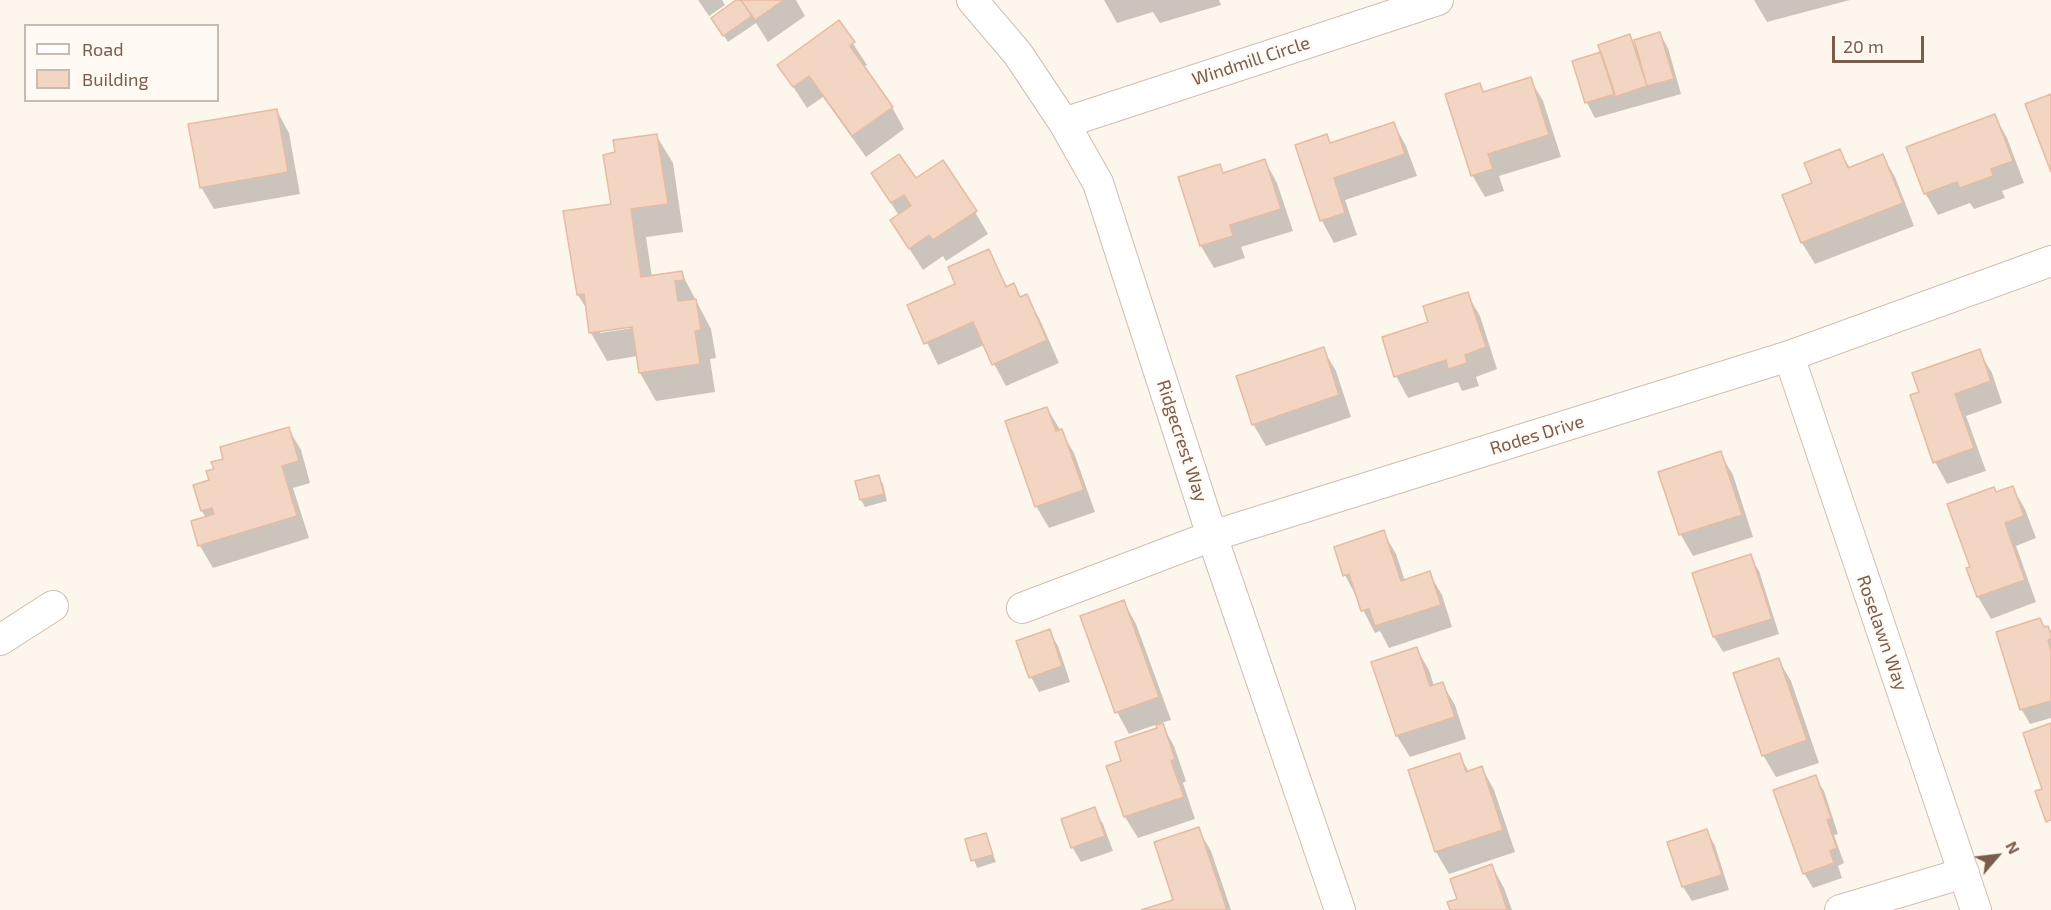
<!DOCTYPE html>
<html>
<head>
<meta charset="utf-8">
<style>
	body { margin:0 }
	#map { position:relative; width:2051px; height:910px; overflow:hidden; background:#fdf6ec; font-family:"Exo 2",sans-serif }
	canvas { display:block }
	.legend { position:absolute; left:24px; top:24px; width:195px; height:78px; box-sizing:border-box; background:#fffaf3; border:2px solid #cabbb1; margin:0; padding:8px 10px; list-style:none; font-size:18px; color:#7a5c4d }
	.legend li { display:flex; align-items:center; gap:12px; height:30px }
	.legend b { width:30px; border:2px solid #cabbb1 }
	.north { position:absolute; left:1967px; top:826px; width:60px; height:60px; -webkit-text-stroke:4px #fffaf3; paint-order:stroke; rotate:62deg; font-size:16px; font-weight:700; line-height:24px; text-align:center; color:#7a5c4d }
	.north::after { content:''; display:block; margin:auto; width:21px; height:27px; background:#7a5c4d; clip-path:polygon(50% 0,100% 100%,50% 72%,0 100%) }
	.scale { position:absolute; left:1832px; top:36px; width:92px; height:27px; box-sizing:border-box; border:3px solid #7a5c4d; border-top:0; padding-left:8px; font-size:18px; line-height:21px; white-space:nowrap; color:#7a5c4d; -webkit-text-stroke:4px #fffaf3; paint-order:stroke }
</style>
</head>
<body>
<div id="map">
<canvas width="2051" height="910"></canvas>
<ul class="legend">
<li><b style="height:8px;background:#fff"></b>Road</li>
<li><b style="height:16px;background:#f3d5c3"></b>Building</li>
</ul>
<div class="north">N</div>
<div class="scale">20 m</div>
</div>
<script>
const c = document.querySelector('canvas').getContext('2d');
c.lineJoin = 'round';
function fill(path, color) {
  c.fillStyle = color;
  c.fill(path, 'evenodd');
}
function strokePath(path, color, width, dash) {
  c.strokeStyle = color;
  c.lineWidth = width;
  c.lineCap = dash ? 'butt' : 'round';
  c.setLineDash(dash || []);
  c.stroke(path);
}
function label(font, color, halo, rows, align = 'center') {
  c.font = font + ' "Exo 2",sans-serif';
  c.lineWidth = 4.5;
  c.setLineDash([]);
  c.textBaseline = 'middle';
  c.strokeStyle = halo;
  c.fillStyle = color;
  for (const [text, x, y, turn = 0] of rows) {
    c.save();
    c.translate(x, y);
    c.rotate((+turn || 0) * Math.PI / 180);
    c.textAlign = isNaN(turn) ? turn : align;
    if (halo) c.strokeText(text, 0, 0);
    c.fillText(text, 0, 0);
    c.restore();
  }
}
fill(new Path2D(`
	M698,0h24l3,5 -16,11z
	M739,0h57l9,16 -37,26 -12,-19 -28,19 -11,-17z
	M1104,0h115l2,5 -61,18 -7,-11 -36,11z
	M1754,0h96l-83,22z
	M839,22l28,43 -4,2 29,40 12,22 -38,28 -43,-60 -16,11 -28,-43z
	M1660,34l8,14 13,46 -86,24 -8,-15 -13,-41 29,-9 26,-17 8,14z
	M1530,79l13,22 18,56 -62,19 5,15 -19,6 -13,-22 7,-90 5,8z
	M277,111l12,22 11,61 -86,15 -13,-22z
	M1995,116l12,22 17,45 -22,8 3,7 -31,11 -4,-6 -32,12 -13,-22z
	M1394,124l12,22 11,30 -72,24 12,35 -23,8 -12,-22 -25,-75 30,-10 4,8z
	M656,135l17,28 10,69 -37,5 6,40 29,-5 30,57 5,29 -6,1 5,33 -59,9 -16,-28 -2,-17 -31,5 -16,-28 -3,-22 -10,-16 35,-90 4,-51zM639,324v3l-39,6v-3z
	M1839,151l11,17 33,-12 12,21 19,49 -99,38 -13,-21 -18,-47 30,-12z
	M1265,161l12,22 16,48 -52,16 4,11 -31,10 -13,-22 -21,-68 39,-12 5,8z
	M873,173l42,7 60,32 13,22 -42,27 -3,-5 -20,14 -18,-28 -6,-26z
	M988,251l20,37 6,-3 7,13 5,-2 13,22 20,45 -53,23 -22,-41 -46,20 -29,-59 48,-21z
	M1467,294l13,22 17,53 -21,8 3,9 -17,5 -4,-9 -50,16 -12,-22 34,-53z
	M1323,349l13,22 15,46 -85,29 -13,-22z
	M1979,351l13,22 10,30 -36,13 20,55 -39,13 -12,-22 -14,-70z
	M1047,408l27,45 21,59 -46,16 -13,-22z
	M288,428l13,22 9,33 -17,5 16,50 -96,30 -13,-22 -7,-24 13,-4 -4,-7 14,-41 9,-10z
	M1720,453l13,22 20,62 -60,19 -12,-21 -21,-62z
	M879,477l4,7 4,17 -22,6 -4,-7 -4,-18z
	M2012,487l13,22 11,29 -20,8 20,56 -45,17 -13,-22 -10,-28 4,-1 24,-75z
	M1383,532l13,22 9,27 24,-8 13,22 10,32 -63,21 -9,-17 -5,2 -30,-58z
	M1750,556l9,15 20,63 -56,18 -9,-15 -20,-63z
	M1124,602l12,22 35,96 -10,3 13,23 12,35 -3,2 12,36 -57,19 -13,-21 -2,-55 36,-33 -1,-5 -29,10 -12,-22 -35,-95z
	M2048,627l3,6v85l-21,6 -8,-14 -25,-77z
	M1049,631l9,15 12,36 -31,10 -8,-15z
	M1416,648l13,22 5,16 8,-3 13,22 11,34 -56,18 -13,-21z
	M1778,659l13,22 28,82 -43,14 -13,-22z
	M1459,755l10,17 13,-4 12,22 21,62 -66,22 -13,-22z
	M1815,777l9,14 14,43 -4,1 10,28 -6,3 4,12 -29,10 -9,-15z
	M1094,809l9,15 10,27 -32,11 -9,-15z
	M1198,829l13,22 20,59h-85l29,-9z
	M1707,831l8,15 14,44 -37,11 -9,-14z
	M985,834l11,28 -19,6 -10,-28z
	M1492,866l12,22 8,22h-60z`), '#0003');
const building = new Path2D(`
	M736,0h5l11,16 -29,20 -12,-18z
	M741,0h43l-29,20z
	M839,20l16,22 -5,4 43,61 -41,29 -43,-60 -16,11 -16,-22z
	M1660,32l14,47 -27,7 -13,-46z
	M1630,34l17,52 -32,11 -17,-52z
	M1601,52l14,42 -30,9 -13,-42z
	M1531,77l18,58 -61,19 5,15 -22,7 -26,-82 35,-11 3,9z
	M2051,94v78l-26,-68z
	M277,109l11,63 -88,16 -12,-64z
	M1995,114l18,47 -22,8 2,7 -33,12 -3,-6 -33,12 -18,-47z
	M1394,122l11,32 -71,24 11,35 -25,8 -25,-76 32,-11 3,9z
	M657,134l11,70 -37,5 10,68 41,-6 2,9 -9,1 3,20 18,-2 5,31 -6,1 5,33 -61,9 -7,-46 -43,6 -5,-39 -7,1 -14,-84 48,-7 -8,-49 12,-3 -2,-12z
	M1840,149l8,19 35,-14 20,49 -102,40 -19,-48 30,-12 -8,-20z
	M899,154l17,24 27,-18 34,51 -44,29 -4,-5 -20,14 -19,-29 21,-14 -7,-11 -13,8 -20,-30z
	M1265,159l16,50 -51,16 3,11 -33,10 -22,-69 42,-13 3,9z
	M989,249l17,38 8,-4 6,14 7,-3 20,46 -55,25 -19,-43 -49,22 -17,-39 48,-21 -7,-17z
	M1468,292l18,55 -21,8 2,8 -19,6 -2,-9 -52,17 -12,-40 46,-15 -5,-16z
	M1324,347l15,48 -87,30 -16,-49z
	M1980,349l11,32 -36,13 19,54 -41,15 -23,-68 9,-3 -7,-19z
	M1047,407l9,24 6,-2 22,61 -49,17 -30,-86z
	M289,427l10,34 -17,5 15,50 -99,30 -7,-25 23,-7 -2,-6 -11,3 -8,-26 16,-5 -3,-9 8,-2 -3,-7 12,-3 -3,-12z
	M1721,451l21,64 -63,20 -21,-63z
	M879,475l5,19 -24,6 -5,-19z
	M2013,486l11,30 -19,7 20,57 -48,17 -11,-29 4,-1 -23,-63 47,-17 2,5z
	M1384,530l17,51 29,-10 11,34 -66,21 -6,-17 -8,2 -12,-37 -6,2 -9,-29z
	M1751,554l21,65 -59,18 -21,-64z
	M1124,600l35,97 -44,16 -35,-97z
	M2040,618l4,9 4,-1 3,8v5l-3,1 3,11v50l-31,9 -24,-78z
	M1050,629l12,37 -33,12 -13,-37z
	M1417,647l13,39 13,-4 12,35 -59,19 -25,-74z
	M1779,658l28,82 -45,16 -29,-83z
	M1163,723l12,36 -4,2 13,36 -60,20 -18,-51 15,-5 -6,-19 42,-14 -1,-3z
	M2051,723v97l-5,2 -11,-31 7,-2 -19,-56z
	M1460,753l6,19 16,-6 21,64 -68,22 -27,-82z
	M1816,775l15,43 -4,2 10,28 -7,3 4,12 -31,11 -30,-84z
	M1095,807l10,29 -34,12 -10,-29z
	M1199,827l28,83h-86l32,-10 -19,-58z
	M1707,829l15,46 -40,12 -15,-45z
	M986,833l7,22 -22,6 -6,-22z
	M1492,864l15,46h-57l-3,-8 10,-3 -7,-20z`);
fill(building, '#f3d5c3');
strokePath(building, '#e6bba3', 1.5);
const minor = new Path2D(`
	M972,0l46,54 46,69 34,60 114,353 128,374
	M1064,123l374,-123
	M1789,356l187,554
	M1022,608l190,-72 577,-180 262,-95
	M0,640l53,-34
	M1840,910l124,-37`);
strokePath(minor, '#d1beb0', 32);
strokePath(minor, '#fff', 30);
label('18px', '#7a5c4d', '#fffaf3', [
	["Windmill Circle",1251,61,-18],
	["Rodes Drive",1537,435,-17],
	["Ridgecrest Way",1182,441,72],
	["Roselawn Way",1882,633,71]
]);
</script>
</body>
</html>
